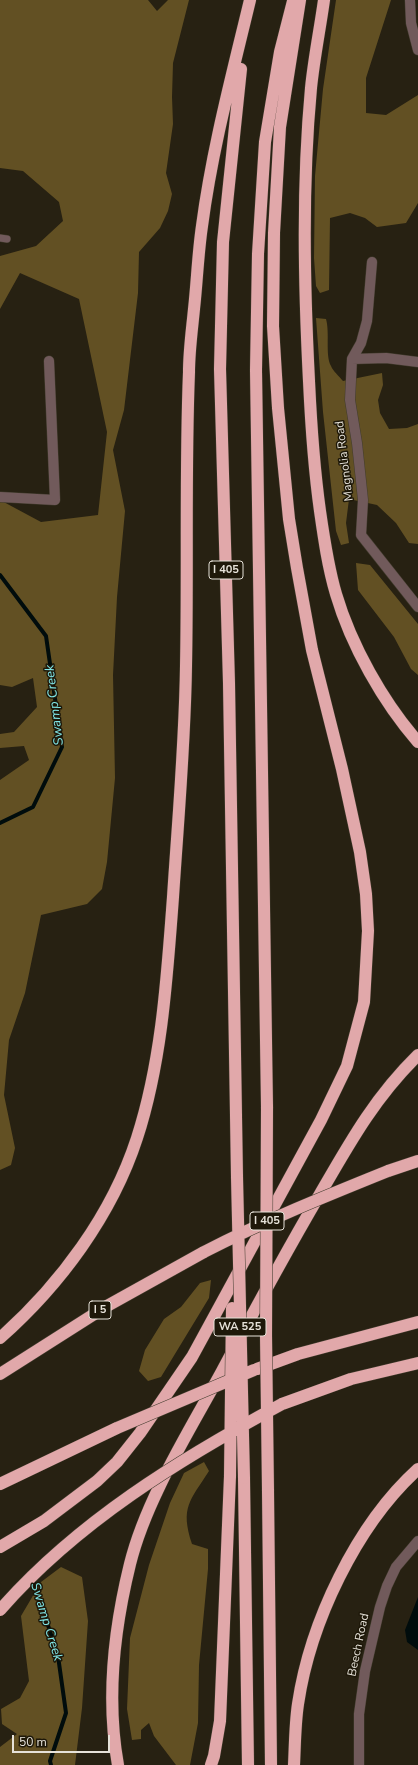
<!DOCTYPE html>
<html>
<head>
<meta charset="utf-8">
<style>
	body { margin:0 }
	#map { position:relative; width:418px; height:1765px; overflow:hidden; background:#272112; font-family:"Nunito Sans",sans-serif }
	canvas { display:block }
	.scale { position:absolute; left:12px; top:1735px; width:98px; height:18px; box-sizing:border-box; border:2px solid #e6e2d9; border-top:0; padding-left:5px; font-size:12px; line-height:14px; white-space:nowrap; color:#e6e2d9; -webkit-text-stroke:3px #1e1809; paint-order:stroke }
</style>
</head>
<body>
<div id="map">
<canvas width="418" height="1765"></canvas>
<div class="scale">50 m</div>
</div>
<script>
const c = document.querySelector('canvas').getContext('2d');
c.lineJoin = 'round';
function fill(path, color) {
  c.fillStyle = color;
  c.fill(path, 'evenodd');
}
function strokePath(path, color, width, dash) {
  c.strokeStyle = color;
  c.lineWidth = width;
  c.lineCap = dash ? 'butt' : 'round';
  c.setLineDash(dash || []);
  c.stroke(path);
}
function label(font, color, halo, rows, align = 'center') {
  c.font = font + ' "Nunito Sans",sans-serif';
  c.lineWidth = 3;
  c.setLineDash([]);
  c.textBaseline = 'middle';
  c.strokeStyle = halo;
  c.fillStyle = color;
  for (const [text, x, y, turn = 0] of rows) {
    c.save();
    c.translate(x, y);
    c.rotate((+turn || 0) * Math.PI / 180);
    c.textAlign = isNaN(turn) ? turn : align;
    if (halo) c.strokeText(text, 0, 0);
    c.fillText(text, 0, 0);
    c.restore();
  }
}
fill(new Path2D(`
	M0,0h148l9,11 11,-11h21l-16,63 -1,34 1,27 -7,49 6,21 -4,17 -8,17 -21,24 -1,41 -14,117 -11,40 12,61 -8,86 -4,78 2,103 -8,84 -5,27 -15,15 -46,11 -16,78 -16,47 -5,55 11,53 -4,17 -11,5v-390l29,-20 -5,-14 -24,2v-14l14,-2 23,-25 -4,-29 -21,9 -12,-2v-185l41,22 57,-7 9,-83 -28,-133 -59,-26 -20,36v-53l36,-10 27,-25 -4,-19 -36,-31 -23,-3z
	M336,0h55l-25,78v35l20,2 32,-20v108l-12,20 -29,4 -12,-9 -15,-5 -20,5 -1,72 -9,3 -4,-7 -2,-28 1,-82 8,-87z
	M316,318l10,1c4,14 -1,36 5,47 2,5 8,10 12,15l39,-8 1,12 -5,15 2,13 9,16 18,-1 11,-4v120l-9,-1 -13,-20 -19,-18 -28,-6 -3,24 3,20 -8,2 -5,-14 -13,-119z
	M356,563l14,2 48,59v51l-7,-6 -17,-32 -36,-47z
	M211,1280l-2,18 -48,79 -13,4 -9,-10 6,-21 19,-31 17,-12 19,-24z
	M204,1462l5,9c-19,30 -29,36 -17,73l16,5v20l-9,96 -1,58 -8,42h-14l-22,-29 -5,-13 -8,7v9l-9,1 -5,-31 3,-71 19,-73 21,-62 14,-30z
	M61,1567l21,10 6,44 -6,87 -7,57h-75v-18l17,-13 -15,-10 -1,-15 19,-11 9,-17 -8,-65 20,-34z`), '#625023');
fill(new Path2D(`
	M418,1597v53l-11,-8 -2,-12z`), '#000c0c');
strokePath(new Path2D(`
	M0,575l46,61 16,111 -29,60 -33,16
	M33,1579l25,77 8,57 -16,48 1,4`), '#000c0c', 4);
const lane = new Path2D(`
	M0,238l7,1`);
const street = new Path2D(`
	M410,0l1,23 7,27
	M372,262l-5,59 -6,22 -9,16 -2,41 7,43 6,57 -2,35 57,72
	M352,359l34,-1 32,4
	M0,497l55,3 -6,-139
	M359,1765v-51l6,-43 15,-64 7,-21 9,-19 22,-26`);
const highway = new Path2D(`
	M324,0c-4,29 -10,58 -13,88 -9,97 -7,195 -2,293 2,43 5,87 11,130 4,28 8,56 16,83 15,51 47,108 82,148
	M267,1107l-11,-737 2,-116 7,-112 15,-90 13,-51
	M388,1171l30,-10
	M237,1177l-8,-494 -9,-314 3,-127 18,-173
	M0,1338c60,-53 112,-123 137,-200 25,-77 30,-161 36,-241 5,-77 12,-154 13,-231 2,-98 -1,-196 3,-294 0,-21 3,-42 5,-63 3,-27 4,-56 8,-83 10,-76 30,-151 48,-226
	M257,1369l41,-15 120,-32
	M0,1374l107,-68 97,-54
	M282,1404l69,-25 67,-16
	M244,1478l4,287
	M0,1484l117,-56
	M268,1491l3,274
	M0,1547l44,-26 53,-40 20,-19 23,-29 52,-76 129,-237 26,-54 17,-64 4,-71 -2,-37 -6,-42 -18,-83 -30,-119 -15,-82 -8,-49 -11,-111 -5,-82 1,-93 6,-106 20,-127
	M118,1765c-12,-66 -4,-136 12,-201 16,-65 60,-134 92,-193 32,-60 64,-119 98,-177 30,-52 55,-97 98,-139
	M211,1765l3,-9 6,-35 10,-245
	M294,1765c1,-20 1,-41 4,-61 12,-81 58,-179 120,-235`);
strokePath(lane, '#423c2e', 8);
strokePath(street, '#423c2e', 11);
strokePath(highway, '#423c2e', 13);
strokePath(lane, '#715a5b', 7);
strokePath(street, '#715a5b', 10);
strokePath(highway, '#e1a8aa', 12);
const highwayBridge = new Path2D(`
	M267,1107l-1,228 2,156
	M237,1177l7,301
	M204,1252c60,-31 122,-56 184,-81
	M117,1428l137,-58
	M230,1476l2,-168
	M0,1610c77,-88 180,-151 282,-206`);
strokePath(highwayBridge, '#423c2e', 13, []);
strokePath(highwayBridge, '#e1a8aa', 12);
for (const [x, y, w] of [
	[226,570,34],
	[267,1221,34],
	[100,1310,22],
	[240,1327,52]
]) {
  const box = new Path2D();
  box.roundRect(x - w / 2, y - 9, w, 18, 3);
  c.fillStyle = '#1e1809';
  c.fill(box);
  strokePath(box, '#e6e2d9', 1);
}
label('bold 11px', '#e6e2d9', null, [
	["I 405",226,570],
	["I 405",267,1221],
	["I 5",100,1310],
	["WA 525",240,1327]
]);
label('12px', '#e6e2d9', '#1e1809', [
	["Magnolia Road",345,461,-97],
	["Beech Road",359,1645,-78]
]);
label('italic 13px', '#81e8e9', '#1e1809', [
	["Swamp Creek",55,705,-97],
	["Swamp Creek",46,1622,73]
]);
</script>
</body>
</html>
